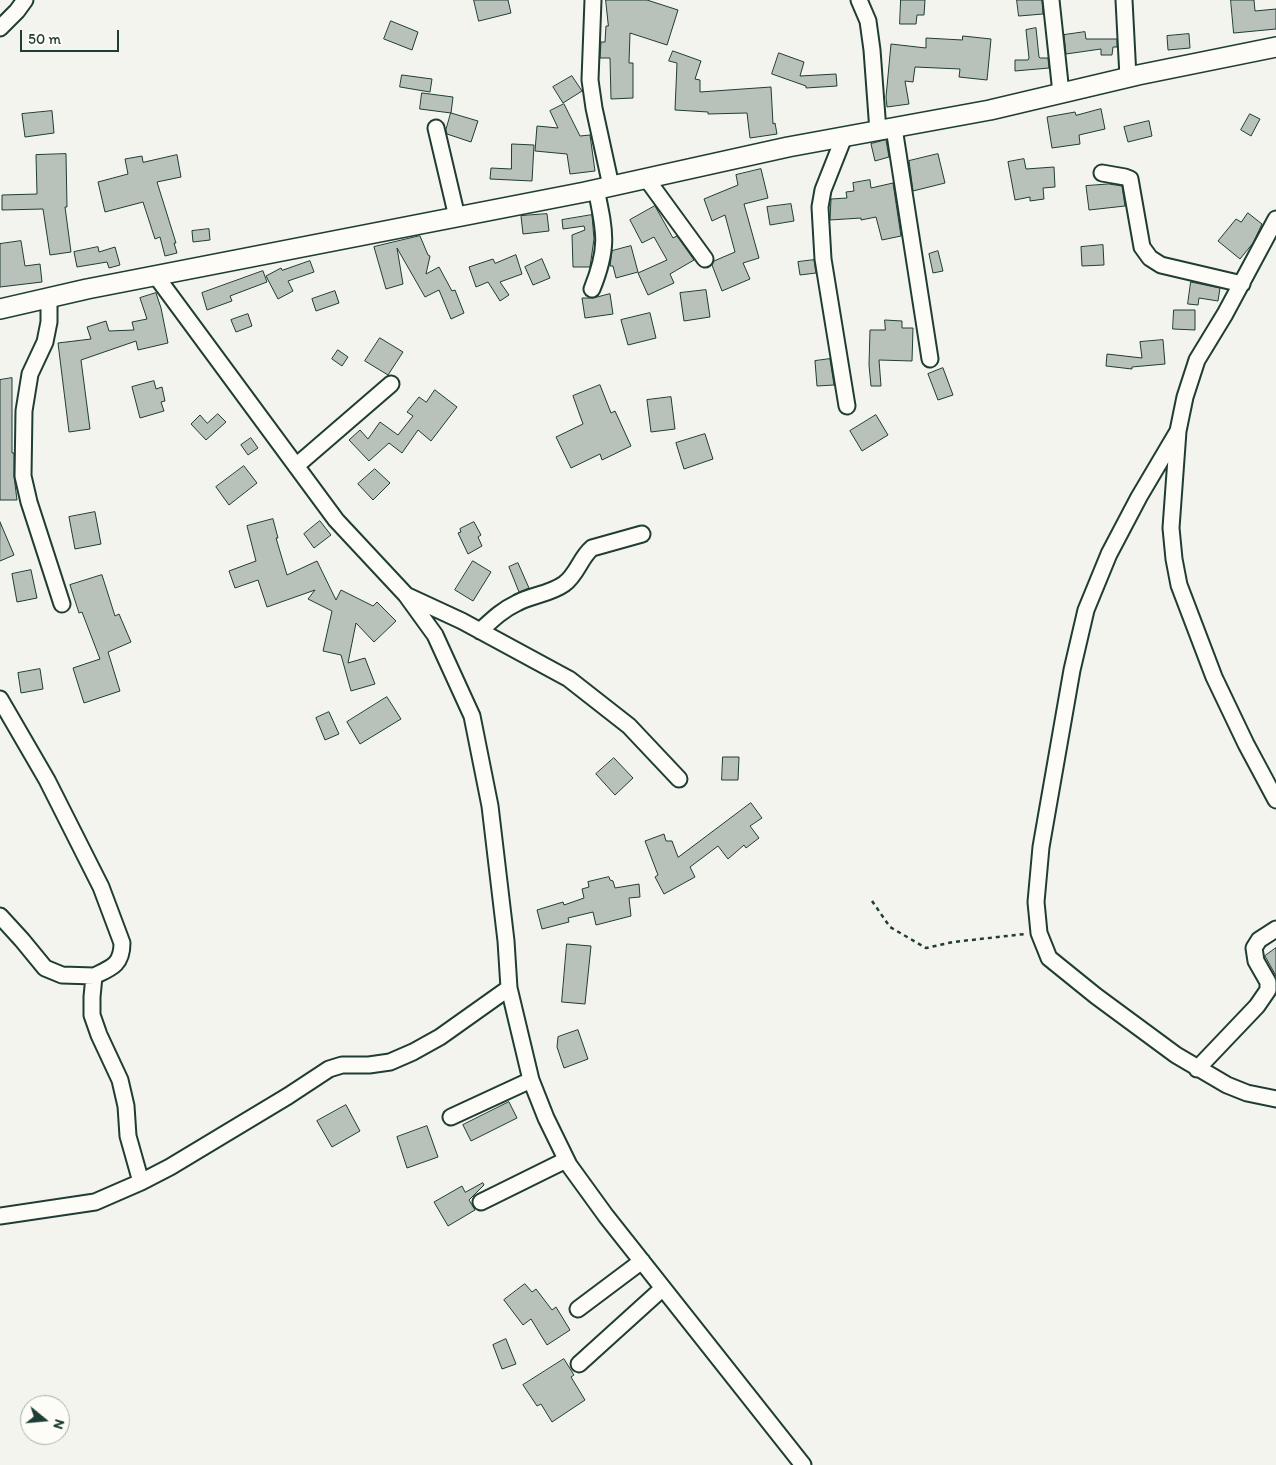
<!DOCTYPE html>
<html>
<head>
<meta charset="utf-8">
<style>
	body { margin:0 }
	#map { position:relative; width:1276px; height:1465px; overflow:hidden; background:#f4f4ef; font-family:Itim,sans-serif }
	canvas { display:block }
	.north { position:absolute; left:20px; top:1395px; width:50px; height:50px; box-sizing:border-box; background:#fdfcf7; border:1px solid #a4b0a9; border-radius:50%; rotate:107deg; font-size:14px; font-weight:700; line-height:20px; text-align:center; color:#1f3d34 }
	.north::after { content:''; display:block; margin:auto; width:18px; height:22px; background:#1f3d34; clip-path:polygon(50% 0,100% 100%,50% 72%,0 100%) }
	.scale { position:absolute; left:20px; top:30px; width:99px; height:22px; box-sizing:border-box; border:2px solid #1f3d34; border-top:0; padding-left:6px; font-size:15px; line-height:18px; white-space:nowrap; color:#1f3d34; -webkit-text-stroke:4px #fdfcf7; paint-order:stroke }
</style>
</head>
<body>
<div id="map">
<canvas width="1276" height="1465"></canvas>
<div class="north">N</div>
<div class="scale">50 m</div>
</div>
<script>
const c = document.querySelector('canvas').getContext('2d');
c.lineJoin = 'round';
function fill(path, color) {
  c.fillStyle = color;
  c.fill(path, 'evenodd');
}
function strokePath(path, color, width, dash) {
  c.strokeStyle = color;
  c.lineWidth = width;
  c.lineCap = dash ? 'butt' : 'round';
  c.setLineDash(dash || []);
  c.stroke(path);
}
const building = new Path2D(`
	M474,0h34l3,13 -32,8z
	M606,0h41l31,10 -11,35 -37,-12 -1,30h4v35l-22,1 -1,-41h-10l1,-16h4l1,-16h2z
	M901,0h24l-1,15h-7l-1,9h-16z
	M1017,0h25l1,14 -24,2z
	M1231,0h23l1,11 21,-2v20l-42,4z
	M391,21l27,11 -6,18 -28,-11z
	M1036,28l3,29 1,1h8l1,10 -34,3v-11h13l1,-2 -3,-28z
	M1085,32l1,7h31v8h-4l-1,8h-11v-6l-35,5 -2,-19z
	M1189,34l1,14 -22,2 -1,-14z
	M963,36l28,3 -4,41 -28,-3 1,-8 -45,-2 -2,15 -8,-1 4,23 -22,3 -1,-10 5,-53 35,4v-10l36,2z
	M673,51l28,10 -6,18 5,1v12l71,-5 2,37 2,-1 2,11 -27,4 -3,-25 -39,1v-2l-33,-2 2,-47 -8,-2z
	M779,53l25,9 -4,14 36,-2 1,12 -31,2v-2l-34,-12z
	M402,75l30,4 -2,13 -30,-5z
	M572,76l10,15 -19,12 -10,-16z
	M422,93l31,4 -2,16 -31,-4z
	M564,104l16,32 10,-1 5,36 -25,3 -3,-20 -32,-3 2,-25 21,2 -8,-17z
	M1101,109l4,20 -26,6 1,9 -28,4 -5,-31 28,-5 1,3z
	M52,111l2,22 -29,4 -3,-23z
	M451,113l27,8 -7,21 -24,-8 -1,-4z
	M1250,114l10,5 -9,17 -10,-6z
	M1149,121l3,15 -24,6 -4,-15z
	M886,140l3,17 -14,4 -4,-17z
	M512,144l22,1 -2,36 -42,-2 1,-11 20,1z
	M66,154l1,53h-2l6,45 -21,3 -7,-46 -41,1v-15l35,-1 -1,-39z
	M938,154l7,29 -32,8 -4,-30z
	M177,155l4,22 -24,5 19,61h-2l3,10 -12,3 -5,-19 -5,2 -12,-37 -38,10 -7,-30 30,-8 -3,-15 17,-3 1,6z
	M1024,159l2,10 28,-2 1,20 -12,1 1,11 -14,2v-4l-15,3 -7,-38z
	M761,169l7,29 -24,6 15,54 -16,5 7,16 -28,12 -10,-26 2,-4 21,-9 -10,-37 -13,6 -8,-22 34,-14 -2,-10z
	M870,180l1,8 22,-5 8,53 -19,4 -6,-23 -15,3v-2l-31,2 1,-21 16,-1 -1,-6 8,-1 -1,-8z
	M1109,184l13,2 3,20 -36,4 -3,-24z
	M791,204l3,17 -24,4 -3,-18z
	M655,206l18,32 4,-2 17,24 -24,14 4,9 -26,12 -10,-22 29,-13 -13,-23 -12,6 -12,-23z
	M1248,213l14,11 -9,19 -13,16 -22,-18 18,-22 5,3z
	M547,214l2,17 -26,3 -2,-18z
	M592,215l2,24 -4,28h-17l-1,-32 13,-5 -1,-4 -21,3 -1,-9z
	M209,229l1,11 -17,2 -1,-11z
	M420,236l8,19 2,1 -4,18 13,-7 13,24 3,-1 9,23 -13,6 -12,-29 -14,7 -28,-49 6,36 -17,5 -12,-42z
	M21,241l4,25 15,-2 2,18 -42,5v-43z
	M1103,245l1,20 -22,1 -1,-19z
	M631,246l7,26 -22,6 -3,-12h-3l2,-15z
	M98,247l1,5 16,-5 5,18 -11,3 -2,-6 -30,5 -3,-15z
	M938,251l5,20 -10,2 -4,-19z
	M516,255l6,19 -22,8 9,13 -9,6 -12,-19 -12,5 -7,-20 24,-8 2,4z
	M542,259l8,19 -17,7 -8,-18z
	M814,260l2,13 -16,2 -2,-13z
	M310,261l4,11 -26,9 5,10 -15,8 -12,-23 15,-8 1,2z
	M263,271l4,11 -37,14 2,5 -25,9 -5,-17z
	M1191,282l29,6 -2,13 -19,-3 -1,7 -10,-1z
	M706,290l4,27 -26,4 -4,-28z
	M335,291l4,12 -23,8 -4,-12z
	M156,293l5,15 7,35 -30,7 -2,-9 -55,19 9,69 -21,3 -11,-89 33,-4 -4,-12 19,-6 3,10 25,-1 -2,-8 15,-3 -7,-21z
	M610,294l3,20 -28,4 -3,-20h11z
	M1174,310h21v20l-22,-1z
	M650,313l6,25 -28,7 -7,-25z
	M248,314l4,12 -16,6 -5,-12z
	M885,320l17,1v7h11l-1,33 -33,-1 2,26h-10l-2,-21 1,-35h15z
	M380,338l23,14 -15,23 -23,-14z
	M1163,340l2,24 -33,3v2l-26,-3 1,-12 35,4 -2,-16z
	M338,350l10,7 -6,9 -10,-7z
	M830,359l4,26 -17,1 -2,-25z
	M943,368l10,27 -15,5 -10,-26z
	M12,378v75h2v23l3,24h-17v-120z
	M154,381l2,8 6,-2 3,14 -4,1 3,9 -24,7 -8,-31z
	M600,385l11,28 4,-2 16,35 -29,14 -2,-6 -29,14 -15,-31 27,-13 -10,-28z
	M435,390l22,17 -26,34 -13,-11 -16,23 -13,-10 -20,18 -20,-21 11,-10 8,9 12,-17 18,13 15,-19 -6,-4 12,-15 7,5z
	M671,397l4,32 -24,3 -4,-32z
	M218,414l8,8 -20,18 -15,-16 9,-9 7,8z
	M876,415l12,20 -26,16 -12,-20z
	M705,434l8,25 -29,10 -8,-26z
	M251,438l7,10 -10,7 -7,-10z
	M244,466l13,17 -28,22 -13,-18z
	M375,469l15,14 -17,17 -15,-16z
	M95,512l6,32 -26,5 -6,-32z
	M273,519l5,19h-2l11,37 30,-14 19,39 5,-10 32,16 4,-4 19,19 -22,21 -18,-19 -8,40 17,-5 10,26 -24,7 -10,-36 -18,-4 9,-40 -24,-12 7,-9 -48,17 -9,-27 -23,8 -6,-17 27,-10 -9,-35z
	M320,521l11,14 -17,13 -10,-14z
	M0,522l14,33 -14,6z
	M474,522l7,13 -3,2 4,9 -14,8 -10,-21 3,-1 -1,-3z
	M473,561l18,11 -18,29 -18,-11z
	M518,563l11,25 -10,4 -10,-25z
	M31,570l6,28 -20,4 -5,-28z
	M102,575l13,41 4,-2 12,28 -23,10 12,39 -36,12 -11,-35 27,-9 -18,-47 -3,1 -9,-28z
	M40,669l3,20 -22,4 -3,-20z
	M387,697l14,22 -41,25 -13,-22z
	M329,712l10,22 -14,6 -9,-22z
	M723,757h16l-1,23h-16z
	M614,758l19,20 -18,17 -19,-21z
	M751,803l11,15 -12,8 9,12 -13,10 -2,-3 -16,14 -10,-13 -28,21 5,10 -31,17 -9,-17 3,-2 -13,-34 19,-7 2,7h6l6,16z
	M609,877l1,3 3,1 2,7 24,-4 1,13 -11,1 2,18 -35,9 -3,-13 -25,6 1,4 -27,7 -5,-19 26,-8 1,3 20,-7 -2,-9 7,-2 -1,-5z
	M567,944l24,2 -6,58 -23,-2z
	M1276,948v28l-11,-20z
	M578,1030l10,29 -24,9 -7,-21 1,-10z
	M509,1102l8,16 -46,23 -8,-16z
	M346,1105l14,26 -28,16 -15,-26z
	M427,1126l11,31 -31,11 -10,-31z
	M483,1183l1,2 -15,15 6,10 -27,16 -14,-24 28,-16 3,6z
	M525,1284l7,8 4,-3 16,21 4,-3 14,23 -23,15 -16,-26 -8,6 -19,-25z
	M506,1339l10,25 -14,5 -9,-24z
	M564,1359l10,16 -3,2 14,23 -33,22 -11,-18 -4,2 -14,-21z`);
fill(building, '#b9c1bb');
strokePath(building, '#1f3d34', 1);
const minor = new Path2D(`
	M593,0l-3,80 4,28 17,78
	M859,0l9,21 4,29 6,81
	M1051,0l10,93
	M1124,0l4,77
	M0,28l17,-17 8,-11
	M436,128l21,89
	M894,128l36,231
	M844,137l-21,53 -3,17 3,52 24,147
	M1102,173l23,4 5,2 12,68 8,11 11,7 81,19
	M646,178l59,81
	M1276,219l-51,95 -28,46 -12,37 -7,34 -7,97 3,31 5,26 35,92 32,67 30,56
	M156,276l180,244 70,75 29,40 37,81 18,90 16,135 3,47 22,92 15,38 23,47 37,51 197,249
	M592,289c17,-42 13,-57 4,-100
	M49,298v24l-4,20 -15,32 -6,37 -1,65 6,26 33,102
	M1178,431l-39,66 -30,57 -23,56 -14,60 -31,177 -5,55 3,31 10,25 47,38 80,59 51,30 20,8 29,6
	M296,466l95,-82
	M408,596l54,25 107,58 60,47 50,53
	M480,631c12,-11 22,-21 37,-28 15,-8 33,-9 47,-19 13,-9 16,-26 28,-36l50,-14
	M0,699l47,81 54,107 21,56c0,22 -11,25 -28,33l-2,21v18l7,20 21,45 6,26 2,30 13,46
	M0,916l22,24 23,28 17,7 32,1
	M1197,1069l60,-63 11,-16v-8l-12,-21 -2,-13 5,-8 17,-11
	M451,1117l80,-37
	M481,1202l85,-42
	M0,1216l95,-14 46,-20 29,-15 118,-71 41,-27 13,-4h27l21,-3 23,-10 27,-15 69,-49
	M578,1309l64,-48
	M579,1364l84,-76`);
const major = new Path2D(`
	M0,309l87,-20 498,-97 203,-45 202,-37 148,-35 138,-28`);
strokePath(minor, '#1f3d34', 19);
strokePath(major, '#1f3d34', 22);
strokePath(new Path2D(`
	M872,901l18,26 36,21 27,-6 72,-8`), '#1f3d34', 2.5, [4, 4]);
strokePath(minor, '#fdfcf7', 15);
strokePath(major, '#fdfcf7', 19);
</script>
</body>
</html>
